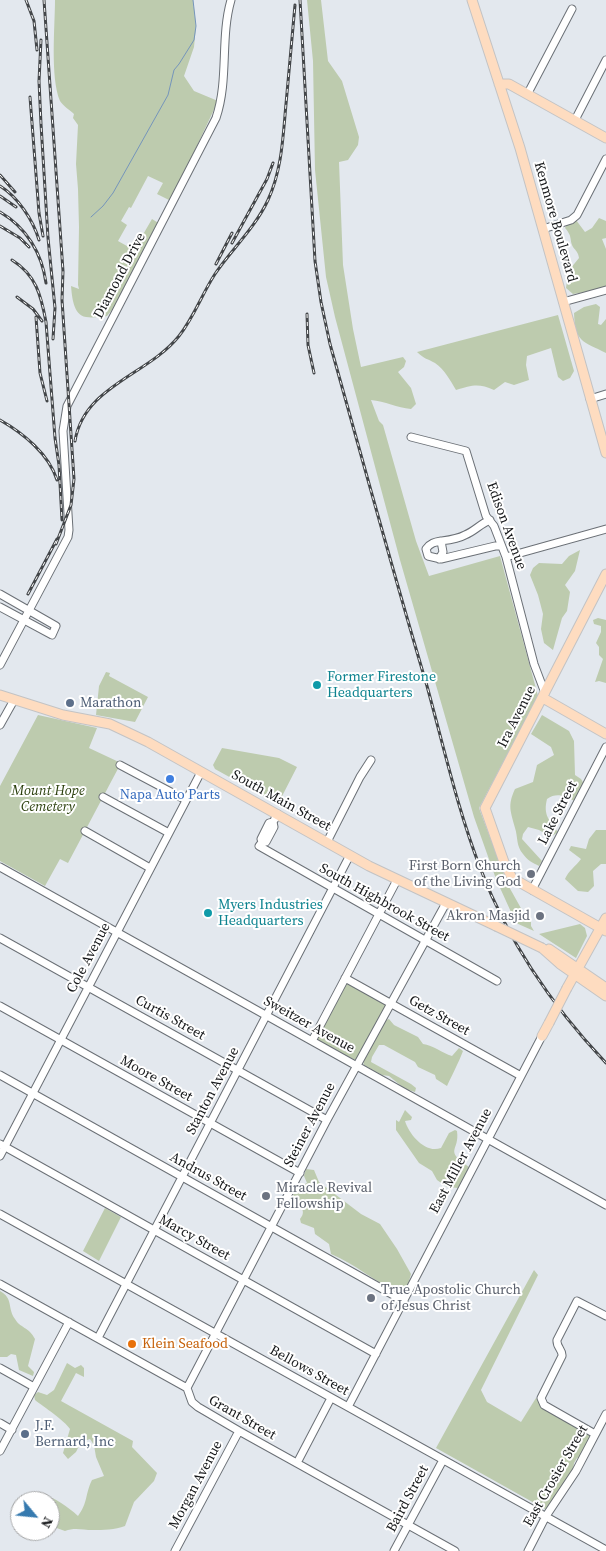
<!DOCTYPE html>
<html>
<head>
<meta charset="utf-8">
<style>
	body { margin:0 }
	#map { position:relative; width:606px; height:1551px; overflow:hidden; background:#e3e8ee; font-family:"Source Serif 4",serif }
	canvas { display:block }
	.north { position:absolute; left:10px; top:1491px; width:50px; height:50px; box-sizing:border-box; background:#fff; border:1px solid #a2a3a4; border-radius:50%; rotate:118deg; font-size:14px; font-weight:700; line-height:20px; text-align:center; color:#17191b }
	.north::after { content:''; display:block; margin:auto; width:18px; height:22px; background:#367aaf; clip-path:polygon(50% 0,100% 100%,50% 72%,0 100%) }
</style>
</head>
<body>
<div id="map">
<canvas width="606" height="1551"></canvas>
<div class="north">N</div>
</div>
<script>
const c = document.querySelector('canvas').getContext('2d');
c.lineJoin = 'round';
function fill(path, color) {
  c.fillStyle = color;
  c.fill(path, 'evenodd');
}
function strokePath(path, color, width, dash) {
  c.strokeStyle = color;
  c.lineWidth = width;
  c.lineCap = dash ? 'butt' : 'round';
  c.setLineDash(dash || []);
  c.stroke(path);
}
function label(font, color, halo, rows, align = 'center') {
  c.font = font + ' "Source Serif 4",serif';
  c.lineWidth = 4;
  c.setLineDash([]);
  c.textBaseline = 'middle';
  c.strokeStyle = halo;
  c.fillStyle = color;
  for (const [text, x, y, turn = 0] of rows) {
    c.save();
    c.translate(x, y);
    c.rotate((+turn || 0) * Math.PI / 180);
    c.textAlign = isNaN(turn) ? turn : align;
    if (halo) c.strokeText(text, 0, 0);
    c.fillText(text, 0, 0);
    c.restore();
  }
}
fill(new Path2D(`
	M55,0h138l3,26 -2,21 -10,29 10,15 24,10 -47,100 -14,-7 6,-11 -15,-7 -17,32 -2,-1 -8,14 6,4 -9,16 16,9 18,-31 8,5 -44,81 -9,11c-7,1 -15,2 -21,1 -13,-2 -14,-21 -15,-31l8,3 -1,-4 1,-58 -1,-38 -2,-25 2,-39 -5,-7 1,-4c-4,-4 -11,-8 -14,-13 -10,-24 -5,-75 -5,-101z
	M307,0h14l7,61 14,20 17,56 -1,8 -10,15 -9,2 4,103 10,64 8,38 42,-10 3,4 -2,6 -6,5 13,16 5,16 -5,5c-14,-1 -26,-8 -40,-9l8,21 4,4 33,116 13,35 71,-20 38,140 -59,112 29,77 19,34h2l2,3v4l3,5 -18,-8 -20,-44 -22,-62 -74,-257 -65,-243 -9,-40 -11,-107 -2,-109z
	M599,218l7,3v17l-4,1 4,10v37l-2,3 -31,5 -7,-6 1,-7 3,-5v-7l9,-11c-1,-6 -3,-7 -6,-11 -4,-8 0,-10 -8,-19l2,-4 9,-4 9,12 7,-4z
	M596,304l4,3 -2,17 3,1 5,-6v34c-23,-12 -31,-10 -32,-40l10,-6z
	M558,315l16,56 -4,7 -7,3 -5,-4 -7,-29 -24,8 -1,9 3,15 -15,5 -9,-3 -11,8c-15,-7 -22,-5 -38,0 -6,-10 -11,-20 -21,-27 -7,-4 -11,-4 -18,-11z
	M580,550l-5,21 -10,14 5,7 -3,19 -5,7 -9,32 -9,-7 -3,-14 2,-15 -5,-19 -8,-20 3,-7 6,-5 23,1 7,-8z
	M598,618l8,2v63l-7,-2 -4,1 8,-23 -4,-4v-8l-3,-4 5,-11v-6l-7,-2 -1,-4z
	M106,672l4,1 -1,3 39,21 -13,25 -39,-7 3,-29z
	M38,715l59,13 -8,20 32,15 -53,100 -8,-4 -15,27 -45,-25v-75z
	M542,715l27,16 5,10 1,34 6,4 3,5 -9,17c-11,-5 -18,-9 -28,-2 -4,16 2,21 11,33l-7,5 -12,-7 -11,-3 -5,7 -1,5 20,22 -3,5c-6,-3 -12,-6 -16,-12 -7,-8 -5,-17 -8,-26 -4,-16 -8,-22 0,-39l18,-7 4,-17 17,-10 -3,-8 -20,-13z
	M222,748l57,10 18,9 -19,37 -63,-35 -2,-4z
	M596,830h10v34h-5l-8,7 1,15 -6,6 -10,-1 -13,-12c3,-8 11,-13 16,-20l-12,-9 2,-4 15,3 3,-10z
	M580,924l5,4 2,8 -11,22 -37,-24z
	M347,982l38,22 1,3 -27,49 -4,4 -38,-19 2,-6z
	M389,1019l5,6 24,12 5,7c10,1 19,9 29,12l7,-8 4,3c-5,13 -10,22 -16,35l-11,-7 -1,-4 -17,-8 -3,-5 -31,-17h-5l-7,12 -1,5 40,22 5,4 -1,4 -10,-3 -16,-13 -7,-1 -18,-10 -1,-5 4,-4 4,-12 15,-24z
	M405,1110l7,7 -1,3 -6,1c4,13 20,33 36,27l8,-15 6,-3 2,1c3,21 -14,18 12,36l-11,21 -11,-1 -10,-7 -5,-9 -13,-8 -23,-33v-10l3,2z
	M306,1169l8,1 5,12 42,32 19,10 17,25 14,25 -4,15 -7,3c-25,-9 -44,-28 -69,-38l-2,-10 -14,-10 -1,-6 -13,-5 -1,-4c8,-9 -2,-15 -8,-22l4,-9 11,-5 -3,-7z
	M105,1208l16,9 -22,44 -16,-10z
	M534,1270l4,5 -57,115 6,12 34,20 15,-24 7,9 46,26 2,4 -11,20 -3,1 -3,5 -1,8 -25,37 -3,1 -109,-61z
	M0,1291c14,8 7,17 15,28 5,9 14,8 20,20l-7,27 6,6 -1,4 -14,-6 -3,-15 -5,-1 -4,3h-7z
	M67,1363l8,5 6,-3 3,3v9l-8,-4 -15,28 72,40 -1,6 25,26 -3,8 -20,21 -9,24c-10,4 -22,4 -32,4 -11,0 -18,-3 -28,1l-14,-5 2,-4 -3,-2v-19h-15l7,-7c13,4 25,12 36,22 10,-13 7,-22 14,-36l12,-4 -8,-19 -2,-12 -4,-6 -9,3 -5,10 -8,7 -5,-6 7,-24c-6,-9 -26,-22 -35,-29l-1,-5 4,-3 9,3 7,-5z`), '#bdcbae');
strokePath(new Path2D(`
	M91,217l12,-11 10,-13 55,-98 6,-25 5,-6 15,-24 2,-14 -3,-26`), '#7595bb', 1);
const minor = new Path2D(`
	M528,93l44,-84
	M575,120l31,-60
	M543,229l28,-9 6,-5 29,-56
	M563,302l43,-12
	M590,399l16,-5
	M411,437l55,14 20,65 8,10 12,31 28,107 11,29
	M441,541c8,-1 17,-2 24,-6 10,-4 15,-11 25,-15
	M506,557l100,-28
	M439,559l4,-7 -2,-11c-6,1 -11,2 -15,8l2,7 13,3 54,-13h6
	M0,594l56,32 -4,9 -52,-28
	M0,665l68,-128 1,-7 -6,-99 4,-25 149,-288c13,-38 4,-80 15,-118
	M0,725l14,-25
	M120,765l66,35
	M103,797l66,36
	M278,814l-5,8 1,5 -8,15h-4l-3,4 238,135
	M85,831l65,37
	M262,842l-1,-3 8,-16 4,-1
	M327,842l33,-65 11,-17
	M0,867l606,338
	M532,890l74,-143
	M0,938l327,182
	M345,978l176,98
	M0,1006l300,167
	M312,1041l85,-161
	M0,1075l404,226
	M0,1144l376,210
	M0,1156l201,-384
	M0,1214l606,336
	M0,1284l187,104 5,14 6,5 41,24 216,120
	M98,1338l252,-483
	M0,1368l34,19
	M187,1388l140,-268 119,-217
	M348,1407l194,-371
	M0,1423l12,7
	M595,1434l-51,-29 -3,-7 21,-42c1,-6 -6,-9 -5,-16l20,-39 29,15
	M0,1451l69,-129
	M297,1463l34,-65
	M175,1551l64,-120
	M394,1551l49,-91
	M528,1551l18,-35 30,-45 30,-57`);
const major = new Path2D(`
	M472,0l48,148 86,305
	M499,84h10l97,54
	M606,574l-121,234 19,54 8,16 94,53
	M0,695l63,20 47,9 38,18 221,124 127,60
	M543,698l63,36
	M542,948l18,16 46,32
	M549,949l57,39
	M567,988l39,-70
	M542,1036l7,-13`);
strokePath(minor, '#6b7076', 9);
strokePath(major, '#c3c3c4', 11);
strokePath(minor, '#fff', 7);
strokePath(major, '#fedcc0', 9);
const rail = new Path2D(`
	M26,0l8,21 3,29
	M44,0l19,271 -1,29 12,179 -3,26 -15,39
	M300,0l15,261 6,41 9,42c32,114 63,228 97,342 17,62 31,125 54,184 28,73 72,137 125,193
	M41,40l-2,41 2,43 7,114 7,70 -2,31
	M30,97l9,116 4,23
	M0,175l15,17
	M0,186c18,11 33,34 39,54
	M0,196l16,11
	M0,212c26,15 42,41 46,71
	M0,226l20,12 9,9
	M232,243l35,-64 6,-16
	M12,260c24,15 29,35 34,62l9,116 4,27 3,55
	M216,264l16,-31
	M17,297l16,12 9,12
	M307,314l1,31 6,28
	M36,317l4,56 7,28
	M0,420c23,13 49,34 57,60
	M75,441c9,-55 73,-66 104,-105 15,-19 23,-42 36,-62 17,-25 40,-46 53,-74 14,-30 15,-64 18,-96 3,-33 6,-66 9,-99
	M28,594l29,-55`);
strokePath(rail, '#434649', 3);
strokePath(rail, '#fff', 1, [4]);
const majorBridge = new Path2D(`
	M496,926l46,22
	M549,1023l18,-35`);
strokePath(majorBridge, '#c3c3c4', 11, []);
strokePath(majorBridge, '#fedcc0', 9);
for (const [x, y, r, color] of [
	[317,685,5,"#0f9aa8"],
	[70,703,5,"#5c6f8a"],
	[170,779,5,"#3f7fe0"],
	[531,874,5,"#6b7280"],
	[208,913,5,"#0f9aa8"],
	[540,916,5,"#6b7280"],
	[266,1196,5,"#6b7280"],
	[371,1298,5,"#6b7280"],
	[132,1344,5,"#e8710a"],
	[25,1434,5,"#5c6f8a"]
]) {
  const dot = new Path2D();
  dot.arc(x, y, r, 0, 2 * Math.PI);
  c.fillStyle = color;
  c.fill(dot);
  strokePath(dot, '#fff', 2);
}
label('14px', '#17191b', '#fff', [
	["Kenmore Boulevard",555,222,74],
	["Diamond Drive",120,276,-62],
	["Edison Avenue",506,526,70],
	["Ira Avenue",517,717,-63],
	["South Main Street",281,801,29],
	["Lake Street",558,813,-63],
	["South Highbrook Street",384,903,29],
	["Cole Avenue",89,958,-62],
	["Getz Street",439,1016,29],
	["Curtis Street",170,1018,29],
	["Sweitzer Avenue",309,1025,29],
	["Moore Street",156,1079,29],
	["Stanton Avenue",213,1091,-62],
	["Steiner Avenue",310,1125,-62],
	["East Miller Avenue",461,1161,-62],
	["Andrus Street",208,1177,29],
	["Marcy Street",194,1238,29],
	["Bellows Street",309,1371,29],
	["Grant Street",242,1418,30],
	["East Crosier Street",556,1476,-60],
	["Morgan Avenue",196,1485,-62],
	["Baird Street",408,1499,-62]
]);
label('14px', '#0d838f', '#fff', [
	["Former Firestone",327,677],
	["Headquarters",327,693],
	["Myers Industries",218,905],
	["Headquarters",218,921]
], 'left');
label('14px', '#4e5e75', '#fff', [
	["Marathon",80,703],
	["J.F.",35,1426],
	["Bernard, Inc",35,1442]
], 'left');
label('italic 14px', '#2a3e0b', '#fff', [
	["Mount Hope",48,791],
	["Cemetery",48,807]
]);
label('14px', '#366cbe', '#fff', [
	["Napa Auto Parts",170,795]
]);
label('14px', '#5b616d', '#fff', [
	["First Born Church",521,866],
	["of the Living God",521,882],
	["Akron Masjid",530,916],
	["Miracle Revival",276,1188,"left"],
	["Fellowship",276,1204,"left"],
	["True Apostolic Church",381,1290,"left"],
	["of Jesus Christ",381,1306,"left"]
], 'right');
label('14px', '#c56008', '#fff', [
	["Klein Seafood",142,1344]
], 'left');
</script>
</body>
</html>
